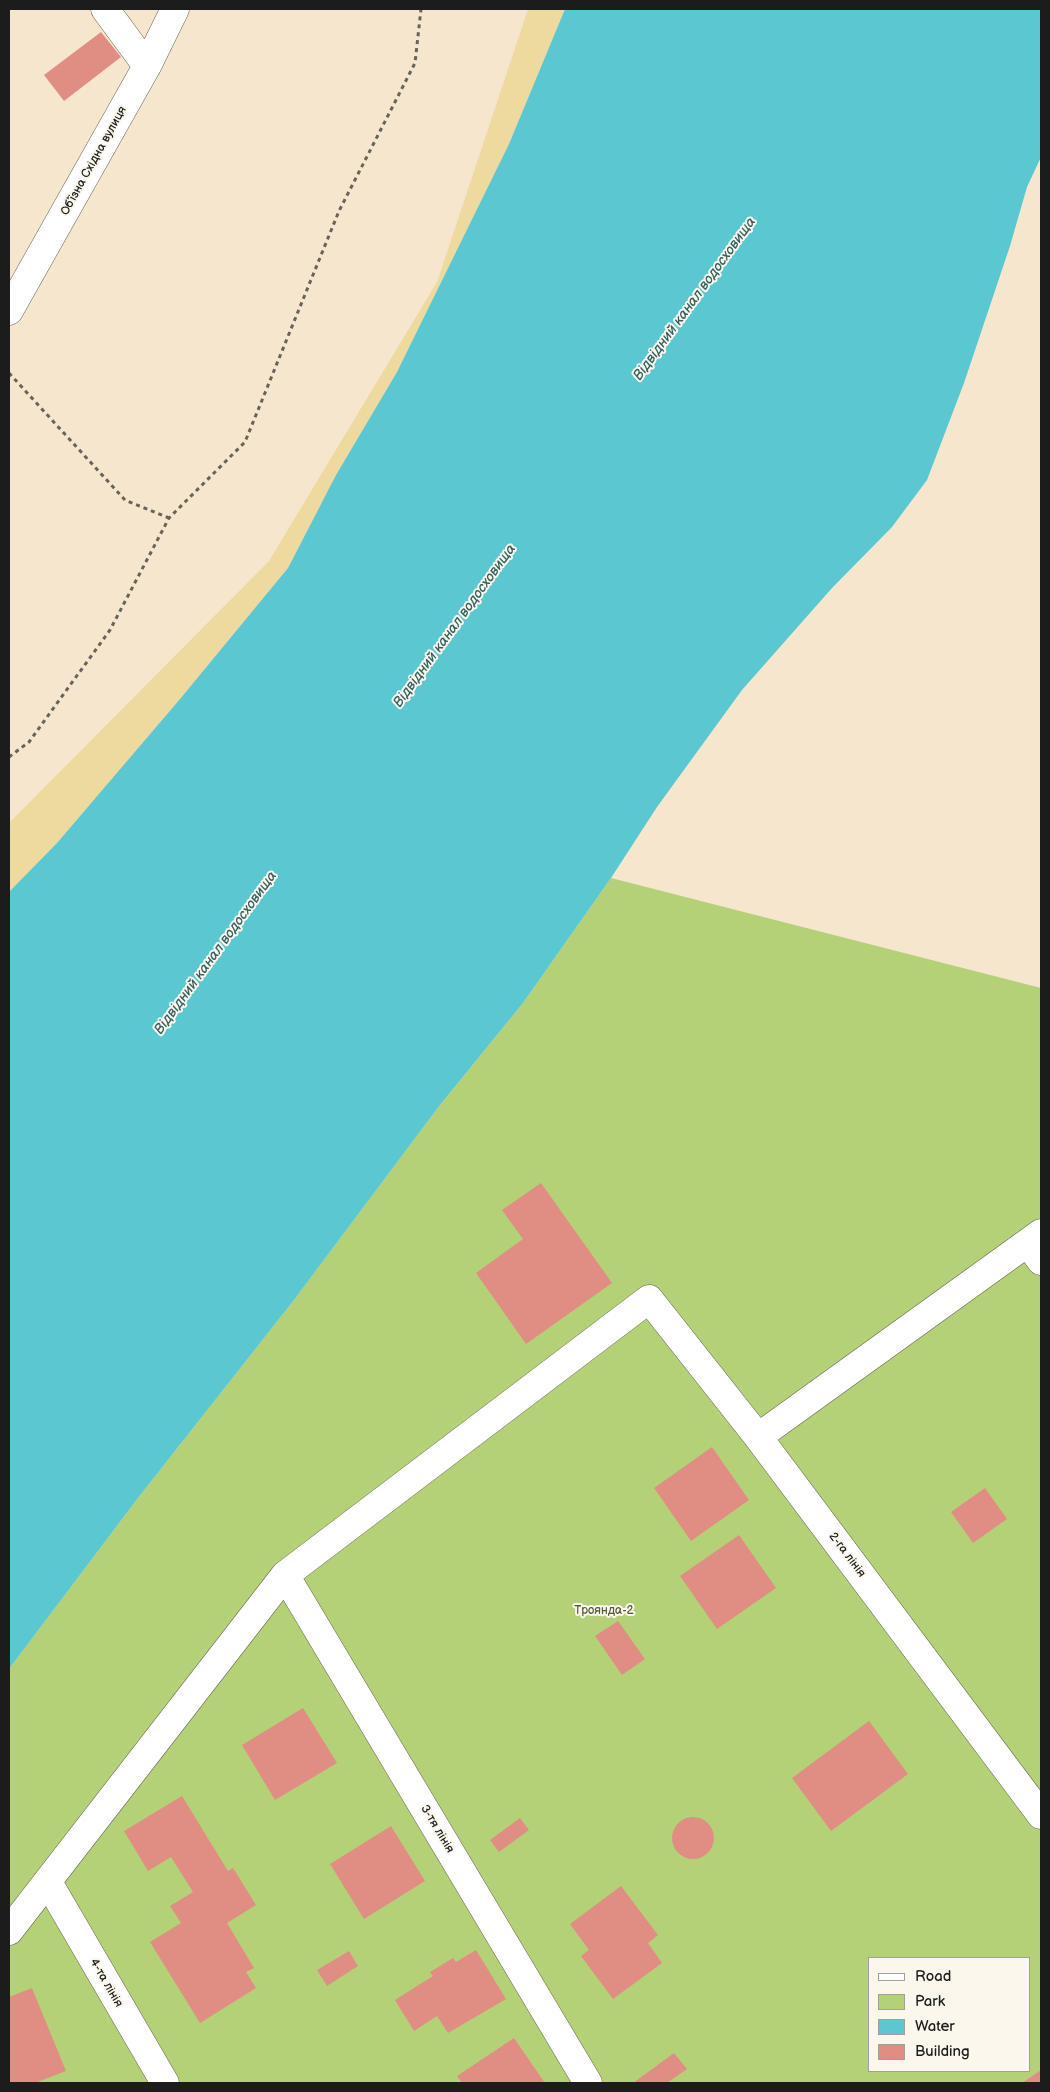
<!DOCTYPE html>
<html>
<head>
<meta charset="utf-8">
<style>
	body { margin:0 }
	#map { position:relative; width:1050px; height:2092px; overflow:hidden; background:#f6e6ce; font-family:"Balsamiq Sans",sans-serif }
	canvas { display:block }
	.frame { position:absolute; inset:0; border:10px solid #1c1c1c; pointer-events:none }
	.legend { position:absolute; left:868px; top:1957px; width:162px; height:115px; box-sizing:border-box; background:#fbf7ec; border:1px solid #a29f99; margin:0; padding:6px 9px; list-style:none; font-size:15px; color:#1c1c1c }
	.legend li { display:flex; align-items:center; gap:10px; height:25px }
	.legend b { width:25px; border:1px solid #a29f99 }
</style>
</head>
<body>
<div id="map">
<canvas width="1050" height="2092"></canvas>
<div class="frame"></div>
<ul class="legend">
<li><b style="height:6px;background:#fff"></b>Road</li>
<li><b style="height:14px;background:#b5d177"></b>Park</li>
<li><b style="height:14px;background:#5ac7d1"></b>Water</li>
<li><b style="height:14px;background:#e08e84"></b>Building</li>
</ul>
</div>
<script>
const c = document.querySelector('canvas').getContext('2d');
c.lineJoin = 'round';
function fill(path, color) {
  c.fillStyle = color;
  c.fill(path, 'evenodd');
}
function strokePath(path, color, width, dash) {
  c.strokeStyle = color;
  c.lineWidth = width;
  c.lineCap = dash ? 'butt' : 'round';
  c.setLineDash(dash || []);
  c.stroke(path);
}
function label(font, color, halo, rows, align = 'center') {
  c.font = font + ' "Balsamiq Sans",sans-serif';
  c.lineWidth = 4;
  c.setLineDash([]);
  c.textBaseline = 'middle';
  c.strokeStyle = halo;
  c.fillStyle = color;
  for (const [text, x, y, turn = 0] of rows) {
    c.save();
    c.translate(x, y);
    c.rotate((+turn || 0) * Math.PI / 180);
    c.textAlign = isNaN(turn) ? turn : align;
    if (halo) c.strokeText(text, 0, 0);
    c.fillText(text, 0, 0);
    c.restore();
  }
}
fill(new Path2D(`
	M611,878l430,110v1095h-1032v-414l129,-171 156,-198 146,-195 83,-102zM869,1958h160v113h-160z`), '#b5d177');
fill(new Path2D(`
	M528,9h37l-56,135 -112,228 -61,103 -48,93 -108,131 -123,144 -48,49v-69l260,-262 168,-279z`), '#eeda9e');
fill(new Path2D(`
	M565,9h476v148l-14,30 -17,59 -46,137 -37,97 -35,47 -60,61 -90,102 -85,117 -46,71 -88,125 -83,102 -146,195 -156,198 -129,171v-777l48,-49 123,-144 108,-131 48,-93 61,-103 112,-228z`), '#5ac7d1');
fill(new Path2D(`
	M101,32l20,25 -57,44 -20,-26z
	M541,1183l71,100 -86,61 -50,-71 47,-34 -21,-29z
	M712,1447l37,53 -58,41 -37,-53z
	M985,1488l22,31 -34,24 -22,-31z
	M739,1535l37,53 -59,41 -37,-53z
	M618,1621l27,38 -23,16 -27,-39z
	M303,1708l34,55 -62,37 -33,-55z
	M869,1721l39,53 -77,57 -39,-53z
	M182,1796l46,75 5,-3 23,37 -29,18 27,45 -8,4 10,16 -56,35 -50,-81 31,-19 -11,-17 23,-14 -22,-35 -23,14 -24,-40z
	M672 1838a21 21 0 1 1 42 0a21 21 0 1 1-42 0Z
	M520,1818l9,12 -30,22 -9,-12z
	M391,1826l34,55 -61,38 -34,-55z
	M621,1886l37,49 -10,8 14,20 -49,36 -32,-43 8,-6 -19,-26z
	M476,1950l30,49 -58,34 -11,-17 -23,15 -19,-31 38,-24 -3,-4 23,-14 3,4z
	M349,1951l9,15 -31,20 -10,-16z
	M32,1988l34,83 -31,12h-26v-86z
	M514,2038l31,45h-83l-5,-7z
	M674,2053l13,16 -20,14h-34z
	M1041,2070v13h-19z`), '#e08e84');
const minor = new Path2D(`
	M105,9l42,57
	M9,311l138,-245 28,-57
	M1028,1243l13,18
	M758,1437l283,-204
	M285,1575l303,508
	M48,1882l117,201
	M9,1931l276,-356 364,-276 109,138 283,378`);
strokePath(minor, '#68635a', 29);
strokePath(new Path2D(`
	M9,373l116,127 44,18
	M9,757l20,-15 81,-112 59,-112 76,-76 94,-231 76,-148 6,-54`), '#68635a', 3, [4, 4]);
strokePath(minor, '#fff', 28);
label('12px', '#1c1c1c', '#fbf7ec', [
	["Обʼїзна Східна вулиця",94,161,-61],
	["2-га лінія",847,1555,53],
	["3-тя лінія",437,1829,59],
	["4-та лінія",106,1983,60]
]);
label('12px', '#525b3c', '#fbf7ec', [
	["Троянда-2",604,1611]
]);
label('italic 14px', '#356064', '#fbf7ec', [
	["Відвідний канал водосховища",695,299,-54],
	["Відвідний канал водосховища",455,626,-54],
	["Відвідний канал водосховища",216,953,-54]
]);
</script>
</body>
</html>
